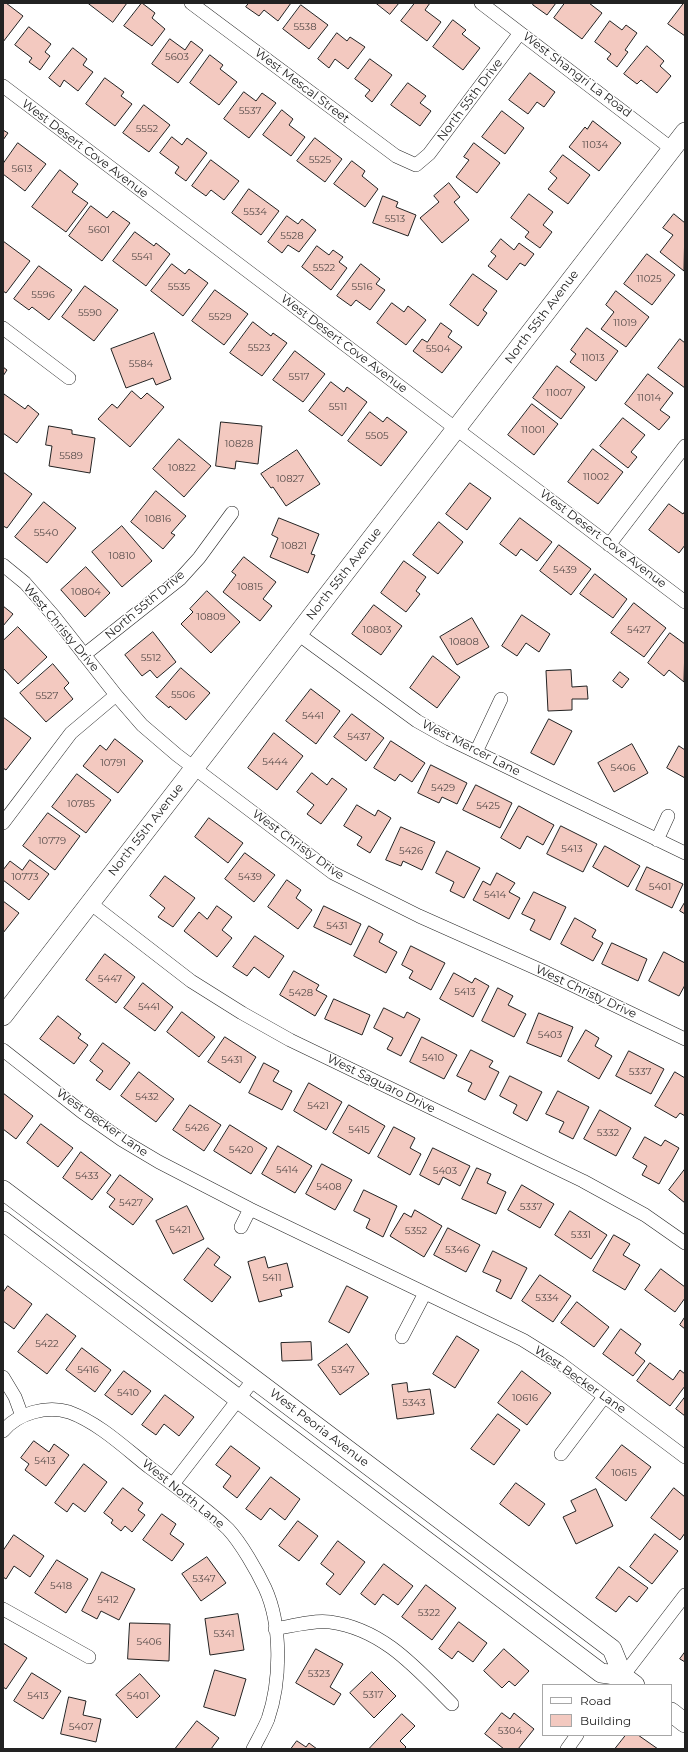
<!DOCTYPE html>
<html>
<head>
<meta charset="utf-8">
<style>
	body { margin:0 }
	#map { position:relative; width:688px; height:1752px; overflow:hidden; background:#fff; font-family:Montserrat,sans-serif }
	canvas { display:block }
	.frame { position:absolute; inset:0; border:4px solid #222; pointer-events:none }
	.legend { position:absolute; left:542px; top:1684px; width:130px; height:52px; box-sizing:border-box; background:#fff; border:1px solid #a7a7a7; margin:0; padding:5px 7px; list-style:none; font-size:12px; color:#222 }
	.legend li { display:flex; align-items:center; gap:8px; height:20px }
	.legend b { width:20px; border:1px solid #a7a7a7 }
</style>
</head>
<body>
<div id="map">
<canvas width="688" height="1752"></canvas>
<div class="frame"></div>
<ul class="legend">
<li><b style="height:5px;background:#fff"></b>Road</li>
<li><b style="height:11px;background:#f3c9c0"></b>Building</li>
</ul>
</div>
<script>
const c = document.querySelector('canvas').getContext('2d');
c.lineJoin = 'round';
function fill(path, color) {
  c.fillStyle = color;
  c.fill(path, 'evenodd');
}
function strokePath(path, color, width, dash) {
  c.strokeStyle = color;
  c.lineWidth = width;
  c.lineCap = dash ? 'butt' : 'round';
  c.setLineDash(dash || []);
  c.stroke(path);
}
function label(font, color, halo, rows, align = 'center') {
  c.font = font + ' Montserrat,sans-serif';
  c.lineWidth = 3;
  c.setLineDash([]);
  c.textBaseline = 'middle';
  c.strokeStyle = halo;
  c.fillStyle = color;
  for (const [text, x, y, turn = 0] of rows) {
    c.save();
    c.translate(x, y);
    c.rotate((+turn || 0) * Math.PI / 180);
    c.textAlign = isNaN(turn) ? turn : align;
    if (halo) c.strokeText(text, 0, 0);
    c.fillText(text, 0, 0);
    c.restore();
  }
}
const building = new Path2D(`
	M3,3h3l17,13 -20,26z
	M88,3h39l-14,19z
	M142,3l13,10 -3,5 13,11 -13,17 -28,-20z
	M249,3h42l-13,18 -14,-11 -5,6 -13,-9z
	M376,3h23l-9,11z
	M415,3h15l-5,7 16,12 -14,19 -26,-20z
	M534,3h22l-9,12 -14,-10z
	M565,3h24l13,10 -20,26 -28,-21z
	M684,3h1v33l-17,-12z
	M301,5l27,20 -19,24 -26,-20z
	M453,20l13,10 -4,4 18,14 -17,22 -30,-23z
	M610,21l12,9 4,-5 11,8 -12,17 3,2 -11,15 -10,-8 4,-5 -16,-12z
	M29,27l22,17 -6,8 5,4 -10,14 -11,-8 3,-4 -17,-13z
	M337,33l10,8 3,-4 15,10 -17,22 -13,-10 -6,9 -11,-9z
	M170,39l15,11 6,-9 12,9 -25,33 -26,-19z
	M647,46l17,15 -4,5 11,10 -14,17 -16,-13 -4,4 -13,-10z
	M73,48l14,11 -4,6 10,7 -15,19 -14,-11 -4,7 -11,-9z
	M210,55l13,10 -3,4 17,13 -18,23 -29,-22z
	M370,59l22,16 -20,27 -7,-6 5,-6 -15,-11z
	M530,73l25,19 -11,15 -7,-5 -9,12 -19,-14z
	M105,78l19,14 -3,4 11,8 -17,22 -29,-22z
	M408,83l18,13 -6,7 11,8 -11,15 -29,-21z
	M244,92l12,9 6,-8 14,10 -27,35 -25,-19z
	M144,105l26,20 -21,27 -26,-19z
	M282,110l11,9 -4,6 16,12 -14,19 -28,-21z
	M502,111l22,17 -19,26 -23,-17z
	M593,121l28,22 -22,28 -30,-24 16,-20 2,2z
	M3,130l5,3 -5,7z
	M172,137l10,8 5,-7 20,15 -21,28 -11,-8 4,-6 -19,-14z
	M315,138l27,21 -17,23 -28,-21z
	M18,143l28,21 -21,27 -22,-17v-10z
	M474,143l26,20 -23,30 -21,-16 13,-17 -5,-3z
	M563,155l27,20 -22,29 -20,-15 9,-11 -7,-6z
	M211,160l28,21 -15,19 -13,-10 -5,6 -14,-10z
	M352,161l13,10 -3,5 16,13 -13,18 -31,-23z
	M60,170l18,14 -6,8 16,11 -22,29 -34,-25z
	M449,183l11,14 -6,5 15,18 -27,23 -22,-25 19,-16 -5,-6z
	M249,189l30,22 -18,24 -29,-22z
	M529,194l24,18 -10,13 9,7 -12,16 -15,-11 4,-5 -18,-14z
	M383,196l15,6 -2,5 20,8 -8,21 -35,-13z
	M91,206l16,12 6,-7 17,12 -28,38 -33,-25z
	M674,214l11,9 -1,48 -24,-19 13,-17 -10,-7z
	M287,216l11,8 4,-5 14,11 -17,22 -11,-7 -6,8 -14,-11z
	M135,232l19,14 2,-3 14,11 -24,32 -33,-25z
	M501,239l13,11 5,-7 15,11 -9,12 -5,-3 -13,17 -19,-14 8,-10 -5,-4z
	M3,241l27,20 -24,32 -3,-2z
	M317,246l12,9 4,-5 10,7 -4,5 8,6 -16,22 -29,-23z
	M647,254l28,21 -23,30 -28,-21z
	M172,264l13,10 4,-5 19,14 -25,33 -32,-25z
	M361,264l19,15 -4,5 9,6 -15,20 -14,-10 -5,6 -14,-10z
	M39,266l33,24 -23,30 -17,-13 -3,3 -15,-11z
	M473,274l24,17 -14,19 4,3 -9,13 -28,-21z
	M85,286l33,24 -24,31 -32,-24z
	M215,290l33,24 -24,31 -32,-24z
	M616,291l33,26 -23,30 -25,-18 13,-17 -8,-7z
	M392,303l12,9 4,-6 18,14 -20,25 -29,-22z
	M253,322l18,14 2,-3 14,10 -25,33 -32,-23z
	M441,323l11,8 -4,6 14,10 -20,26 -29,-22 9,-12 5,3z
	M587,328l31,23 -22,30 -26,-19 6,-8 -5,-4z
	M154,333l17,46 -15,6 -3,-7 -27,10 -15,-39z
	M680,339l5,4v45l-27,-20z
	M295,351l30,23 -22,28 -30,-22z
	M557,366l28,21 -24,32 -28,-21z
	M3,367l4,3 -4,6z
	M648,374l25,19 -13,17 10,7 -11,13 -34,-26z
	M331,382l13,10 3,-5 20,15 -25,34 -33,-25z
	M132,391l9,8 6,-6 17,14 -34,40 -32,-28 14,-15 5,4z
	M4,394l21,15 3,-4 11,9 -22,29 -14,-10z
	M532,404l26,20 -24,31 -26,-20z
	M370,412l13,10 4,-5 20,15 -26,34 -33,-25z
	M623,418l22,17 -14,17 6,5 -9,11 -28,-22z
	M221,422l41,4 -4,38 -22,-3 -1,8 -19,-3z
	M49,426l23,4v4l23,4 -5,35 -41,-7 3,-20 -6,-1z
	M179,439l32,27 -27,31 -31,-28z
	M593,449l30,23 -25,32 -30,-22z
	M297,450l23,34 -34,22 -13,-19 -2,1 -10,-14z
	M3,472l29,22 -25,34 -4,-2z
	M470,483l21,15 -24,32 -21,-16z
	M156,491l30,25 -15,17 4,2 -12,14 -32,-27z
	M44,502l32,26 -29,35 -32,-26z
	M669,504l14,10 2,-3v34l-6,8 -30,-23z
	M279,518l40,16 -8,20 4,1 -7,18 -38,-16 8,-19 -6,-3z
	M520,518l32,24 -15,19 -16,-12 -5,7 -16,-12z
	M439,522l24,20 -25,32 -25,-19z
	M122,526l30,35 -30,26 -30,-35z
	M559,545l32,24 -20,26 -31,-24z
	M244,557l32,25 -13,17 9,7 -12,15 -37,-29 13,-17 -4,-3z
	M404,561l22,16 -10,14 4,3 -14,18 -25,-19z
	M86,567l24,26 -25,24 -24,-27z
	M595,574l32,25 -14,19 -33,-24z
	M207,591l33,31 -29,31 -30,-29 12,-12 -3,-3z
	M634,603l32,25 -22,29 -33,-24z
	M374,605l28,21 -21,29 -29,-21z
	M3,606l10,8 -10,12z
	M522,615l28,19 -11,18 -13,-9 -9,13 -15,-10z
	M472,618l17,29 -32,18 -17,-28z
	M18,627l29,30 -29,27 -15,-16v-27z
	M153,632l23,30 -19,16 -7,-8 -8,6 -17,-21z
	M670,633l15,11 -1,38 -15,-12 -5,6 -16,-13z
	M433,656l27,21 -23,31 -27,-20z
	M53,664l16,19 -5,5 9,11 -27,23 -26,-29z
	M181,668l29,25 -24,27 -16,-14 -1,2 -13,-11z
	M571,670l1,17 15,-1 1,13h-16v11l-24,1 -2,-40z
	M620,672l9,7 -7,9 -9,-7z
	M311,689l29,22 -24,33 -30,-23z
	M352,714l32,24 -18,23 -32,-24z
	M3,717l28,21 -25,32 -3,-2z
	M549,719l23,12 -18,34 -23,-12z
	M274,733l29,23 -26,34 -29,-22z
	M115,739l28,22 -25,32 -35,-27 17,-21 6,5z
	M391,741l34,22 -13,19 -12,-8 -5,7 -21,-13z
	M632,744l16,29 -34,19 -16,-29z
	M679,746l6,4v28l-18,-10z
	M431,765l36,18 -10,21 -15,-7 -3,6 -21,-10z
	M312,773l15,12 5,-7 15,11 -26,35 -14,-10 7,-9 -17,-13z
	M77,774l34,26 -25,33 -34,-26z
	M476,785l36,18 -12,25 -37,-18z
	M357,805l18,11 3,-6 13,8 -21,35 -13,-8 5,-8 -18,-11z
	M519,806l35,19 -11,20 -16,-9 -7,13 -19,-11z
	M48,813l32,23 -25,34 -32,-24z
	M209,818l34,25 -15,20 -33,-26z
	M561,826l36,18 -14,28 -36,-18z
	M401,827l34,15 -13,28 -19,-9 -2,5 -15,-6z
	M605,846l35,20 -12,21 -35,-20z
	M447,851l33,17 -16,30 -14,-7 4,-9 -18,-9z
	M245,853l30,22 -21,27 -29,-23z
	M30,860l19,14 -20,26 -26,-20v-10l7,-9 12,9z
	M647,867l36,17 -11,24 -36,-18z
	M497,873l18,10 -6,9 11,6 -11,21 -36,-19 10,-19 7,4z
	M165,876l30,22 -22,29 -15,-10 7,-9 -15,-12z
	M287,880l14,10 -5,8 16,12 -14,19 -30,-22z
	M534,892l32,15 -16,33 -20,-10 5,-10 -13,-6z
	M3,901l16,12 -16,20z
	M685,902v12l-5,-3z
	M217,906l15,11 -10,13 10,8 -15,19 -33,-26 15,-19 8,7z
	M324,906l37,18 -10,21 -37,-18z
	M575,918l21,12 -4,7 11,6 -10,18 -32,-17z
	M369,926l14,8 -4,8 18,10 -11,21 -32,-17z
	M255,936l29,20 -15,22 -15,-11 -7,9 -14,-9z
	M612,943l35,16 -9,22 -36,-17z
	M411,946l34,17 -14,27 -22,-12 4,-7 -11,-6z
	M664,952l21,11v22l-6,11 -30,-15z
	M105,954l30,23 -19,26 -30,-23z
	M294,971l25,14 -3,5 11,6 -12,20 -35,-21z
	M454,973l18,10 3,-5 14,8 -16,31 -33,-18z
	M143,983l30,24 -18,24 -31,-23z
	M498,988l15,8 -5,9 18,9 -12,23 -32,-16z
	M334,999l36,16 -8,20 -37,-16z
	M384,1008l20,10 3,-6 13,7 -19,37 -14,-7 6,-11 -19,-10z
	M182,1012l33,25 -16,20 -32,-25z
	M539,1013l34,14 -12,30 -34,-14z
	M58,1016l23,18 -3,4 10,7 -14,19 -34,-25z
	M586,1030l13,8 -4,8 17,10 -13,23 -31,-18z
	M225,1037l31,20 -16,26 -32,-21z
	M422,1037l35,18 -13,24 -34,-17z
	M103,1043l27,20 -20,27 -14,-10 7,-9 -13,-10z
	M471,1050l22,11 -4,6 10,5 -14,28 -17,-9 4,-8 -15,-7z
	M629,1051l35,18 -13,25 -35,-18z
	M264,1063l15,8 -6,10 19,10 -10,19 -33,-17z
	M139,1072l35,27 -18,23 -35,-26z
	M675,1072l10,6v38l-5,-3 -4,5 -21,-12z
	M510,1076l32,16 -15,29 -14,-8 4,-8 -17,-9z
	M309,1083l33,19 -16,28 -32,-19z
	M558,1091l31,16 -16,32 -14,-7 5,-10 -18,-8z
	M3,1093l30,23 -17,23 -13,-10z
	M190,1105l31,20 -17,26 -31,-21z
	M349,1105l36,21 -16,28 -36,-21z
	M600,1110l31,18 -15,28 -32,-17z
	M41,1124l32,24 -15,19 -31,-24z
	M230,1125l37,23 -16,26 -37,-23z
	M394,1127l21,11 -5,10 11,6 -11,21 -32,-18z
	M645,1137l16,9 4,-6 14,8 -20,36 -17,-9 5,-9 -14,-8z
	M278,1146l34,20 -17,27 -33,-19z
	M433,1148l37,18 -10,20 -17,-9 -4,8 -19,-10z
	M81,1152l30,23 -19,25 -29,-22z
	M322,1164l30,16 -17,30 -29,-16z
	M477,1168l14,6 -4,9 19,9 -10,22 -34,-15z
	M685,1169v34l-16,-13z
	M120,1175l33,24 -20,26 -24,-18 6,-8 -8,-6z
	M522,1185l32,19 -14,24 -32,-18z
	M364,1190l33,16 -14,31 -17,-9 4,-9 -16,-8z
	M187,1206l17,33 -31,15 -17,-33z
	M415,1210l27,16 -18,31 -34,-21 14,-23 7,4z
	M570,1211l37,24 -16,24 -36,-24z
	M448,1228l32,17 -14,27 -32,-17z
	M614,1235l16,9 -7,11 17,10 -15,25 -32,-19z
	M208,1248l12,9 -6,8 17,12 -19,25 -28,-22z
	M493,1251l34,17 -16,31 -15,-8 5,-11 -18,-8z
	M265,1257l3,11 19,-5 6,24 -13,3 2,6 -23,6 -11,-40z
	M661,1269l24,18v11l-10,14 -30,-22z
	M540,1275l31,21 -18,26 -31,-21z
	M8,1286l24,18 -18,25 -11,-8v-28z
	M347,1286l21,11 -19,36 -20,-11z
	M577,1302l32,25 -15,20 -33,-24z
	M47,1314l29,22 -29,38 -29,-22z
	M685,1317v12l-5,-4z
	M621,1329l20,15 -6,9 10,8 -12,15 -30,-22z
	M457,1336l22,14 -24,38 -22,-14z
	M311,1342l1,18 -30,1 -1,-18z
	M347,1344l22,30 -29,21 -22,-30z
	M82,1348l29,22 -16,22 -29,-22z
	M650,1363l23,17 7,-10 5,4v12l-15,20 -33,-25z
	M124,1371l27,20 -19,24 -27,-20z
	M522,1371l29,22 -24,32 -29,-22z
	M407,1383l1,9 22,-3 4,25 -37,5 -5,-34z
	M165,1395l29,22 -15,19 -15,-12 -8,11 -14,-10z
	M685,1397v19l-9,-7z
	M498,1414l22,16 -26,35 -23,-16z
	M34,1441l15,11 5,-8 15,11 -23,31 -21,-16 4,-6 -8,-6z
	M622,1445l29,22 -25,34 -30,-23z
	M231,1446l29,22 -23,30 -14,-11 8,-11 -15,-11z
	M84,1464l23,18 -22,30 -12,-9 -6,9 -12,-9z
	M271,1477l29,22 -15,21 -15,-12 -9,12 -15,-11z
	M516,1483l29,21 -16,22 -29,-22z
	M123,1488l20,15 -5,7 7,5 -13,17 -7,-6 -4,5 -10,-8 2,-3 -9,-7z
	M674,1488l11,9v36l-5,7 -29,-22z
	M596,1489l17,37 -37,18 -13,-27 13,-6 -5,-10z
	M162,1514l14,10 -6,10 14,10 -12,17 -29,-21z
	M298,1521l20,15 -19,25 -20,-15z
	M655,1534l23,17 -26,33 -22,-17z
	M14,1535l30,21 -14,21 -16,-11 -8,13 -3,-2v-26z
	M338,1541l27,21 -25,33 -14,-11 8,-10 -13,-10z
	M207,1557l19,26 -25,18 -19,-27z
	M57,1560l31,19 -22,34 -31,-20z
	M384,1564l29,22 -15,19 -15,-11 -8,11 -14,-11z
	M619,1567l29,21 -11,14 -8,-6 -13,16 -20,-14z
	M102,1572l33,17 -16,31 -18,-9 -4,8 -15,-8z
	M426,1585l30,23 -24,32 -30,-23z
	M238,1614l6,36 -34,5 -5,-36z
	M459,1622l28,21 -14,19 -15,-11 -6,8 -13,-10z
	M130,1623l40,1 -1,37 -41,-2z
	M3,1643l24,15 -21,31 -3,-2z
	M316,1649l27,15 -13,23 11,7 -7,11 -38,-22z
	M504,1649l25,22 -14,15 -6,-5 -7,7 -18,-17z
	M685,1652v10l-5,-3z
	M215,1670l31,9 -11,37 -31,-9z
	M372,1672l24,24 -22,22 -24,-25z
	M32,1673l29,18 -18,28 -29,-18z
	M140,1674l20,22 -23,22 -21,-23z
	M69,1697l17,4 -3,14 18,4 -5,23 -35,-8z
	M502,1713l8,6 4,-6 20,16 -16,20h-14l-19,-15z
	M402,1714l13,12 -15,15 6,6 -2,2h-35z
	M197,1721l22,17 -8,11h-33l-2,-1z
	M626,1735h12l20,14h-43z
	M297,1741l9,6 3,-4 8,6h-26z`);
fill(building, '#f3c9c0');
strokePath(building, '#222', 1);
const street = new Path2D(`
	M191,3l205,153 20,9 13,-11 91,-121
	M481,3l191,146
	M3,86l682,516
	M3,328l66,50
	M609,545l76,-99
	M3,565l22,18 28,32 63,80 26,30 35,30 156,118 86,43 128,57 138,66
	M298,634l119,87 32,18 236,114
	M84,655l96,-76 19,-21 33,-45
	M476,752l25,-53
	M3,823l68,-90 45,-38
	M657,840l11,-24
	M90,903l101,78 51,32 48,27 293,141 62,34 40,28
	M3,1050l79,62 40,28 37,22 91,47 273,131 37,23 125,94
	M241,1227l9,-18
	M402,1337l23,-44
	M3,1377l12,20 7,19
	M3,1431c15,-18 44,-26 66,-19 30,11 56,36 80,55 27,20 55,39 79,62 13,14 29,42 37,59 17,37 16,93 3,131 -4,10 -10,20 -15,30
	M561,1454l43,-57
	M173,1484l81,-105
	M3,1609l86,48
	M275,1629c17,-3 37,-9 55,-7 53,7 86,46 122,82
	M616,1685l69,-90
	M567,1749l10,-14`);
const secondary = new Path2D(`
	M3,1016l682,-884
	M3,1190l609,459 11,27
	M3,1221l598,452 22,3 12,9
	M671,1712l14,11`);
strokePath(street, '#222', 14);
strokePath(secondary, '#222', 20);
strokePath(street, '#fff', 13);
strokePath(secondary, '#fff', 19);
label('10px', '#564c4a', null, [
	["5538",305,27],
	["5603",177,57],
	["5537",250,111],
	["5552",147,129],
	["11034",595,145],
	["5525",320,160],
	["5613",22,169],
	["5534",255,212],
	["5513",395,219],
	["5601",99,230],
	["5528",292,236],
	["5541",142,257],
	["5522",324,268],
	["11025",649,279],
	["5535",179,287],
	["5516",362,287],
	["5596",43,295],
	["5590",90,313],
	["5529",220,317],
	["11019",625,323],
	["5523",259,348],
	["5504",438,349],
	["11013",593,358],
	["5584",141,364],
	["5517",299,377],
	["11007",559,393],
	["11014",649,398],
	["5511",338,407],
	["11001",533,430],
	["5505",377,436],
	["10828",239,444],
	["5589",71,456],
	["10822",182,468],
	["11002",596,477],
	["10827",290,479],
	["10816",158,519],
	["5540",46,533],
	["10821",294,546],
	["10810",122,556],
	["5439",565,570],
	["10815",250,587],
	["10804",86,592],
	["10809",211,617],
	["10803",377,630],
	["5427",639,630],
	["10808",464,642],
	["5512",151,658],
	["5506",183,695],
	["5527",47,696],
	["5441",313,716],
	["5437",359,737],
	["5444",275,762],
	["10791",113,763],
	["5406",623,768],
	["5429",443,788],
	["10785",81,804],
	["5425",488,806],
	["10779",52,841],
	["5413",572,849],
	["5426",411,851],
	["10773",25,877],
	["5439",250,877],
	["5401",660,887],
	["5414",495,895],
	["5431",337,926],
	["5447",110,979],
	["5413",465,992],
	["5428",301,993],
	["5441",149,1007],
	["5403",550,1035],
	["5410",433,1058],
	["5431",232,1060],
	["5337",640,1072],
	["5432",147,1097],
	["5421",318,1106],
	["5426",197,1128],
	["5415",359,1130],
	["5332",608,1133],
	["5420",241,1150],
	["5414",287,1170],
	["5403",445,1171],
	["5433",87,1176],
	["5408",329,1187],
	["5427",131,1203],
	["5337",531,1207],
	["5421",180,1230],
	["5352",416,1231],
	["5331",581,1235],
	["5346",457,1250],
	["5411",272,1278],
	["5334",547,1298],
	["5422",47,1344],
	["5416",88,1370],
	["5347",343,1370],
	["5410",128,1393],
	["10616",525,1398],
	["5343",414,1403],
	["5413",45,1461],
	["10615",624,1473],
	["5347",204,1579],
	["5418",61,1586],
	["5412",108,1600],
	["5322",429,1613],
	["5341",224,1634],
	["5406",149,1642],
	["5323",319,1674],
	["5317",373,1695],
	["5413",38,1696],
	["5401",138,1696],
	["5407",81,1727],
	["5304",510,1731]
]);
label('12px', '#222', '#fff', [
	["West Shangri La Road",577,75,37],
	["West Mescal Street",302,86,37],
	["North 55th Drive",470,100,-53],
	["West Desert Cove Avenue",85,149,37],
	["North 55th Avenue",542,317,-53],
	["West Desert Cove Avenue",344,344,37],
	["West Desert Cove Avenue",603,539,37],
	["North 55th Avenue",344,574,-52],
	["North 55th Drive",145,605,-40],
	["West Christy Drive",61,628,50],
	["West Mercer Lane",471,748,27],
	["North 55th Avenue",146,830,-52],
	["West Christy Drive",298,845,36],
	["West Christy Drive",586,992,25],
	["West Saguaro Drive",381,1084,26],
	["West Becker Lane",102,1123,35],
	["West Becker Lane",580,1380,35],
	["West Peoria Avenue",319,1428,37],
	["West North Lane",183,1494,39]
]);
</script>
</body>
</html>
